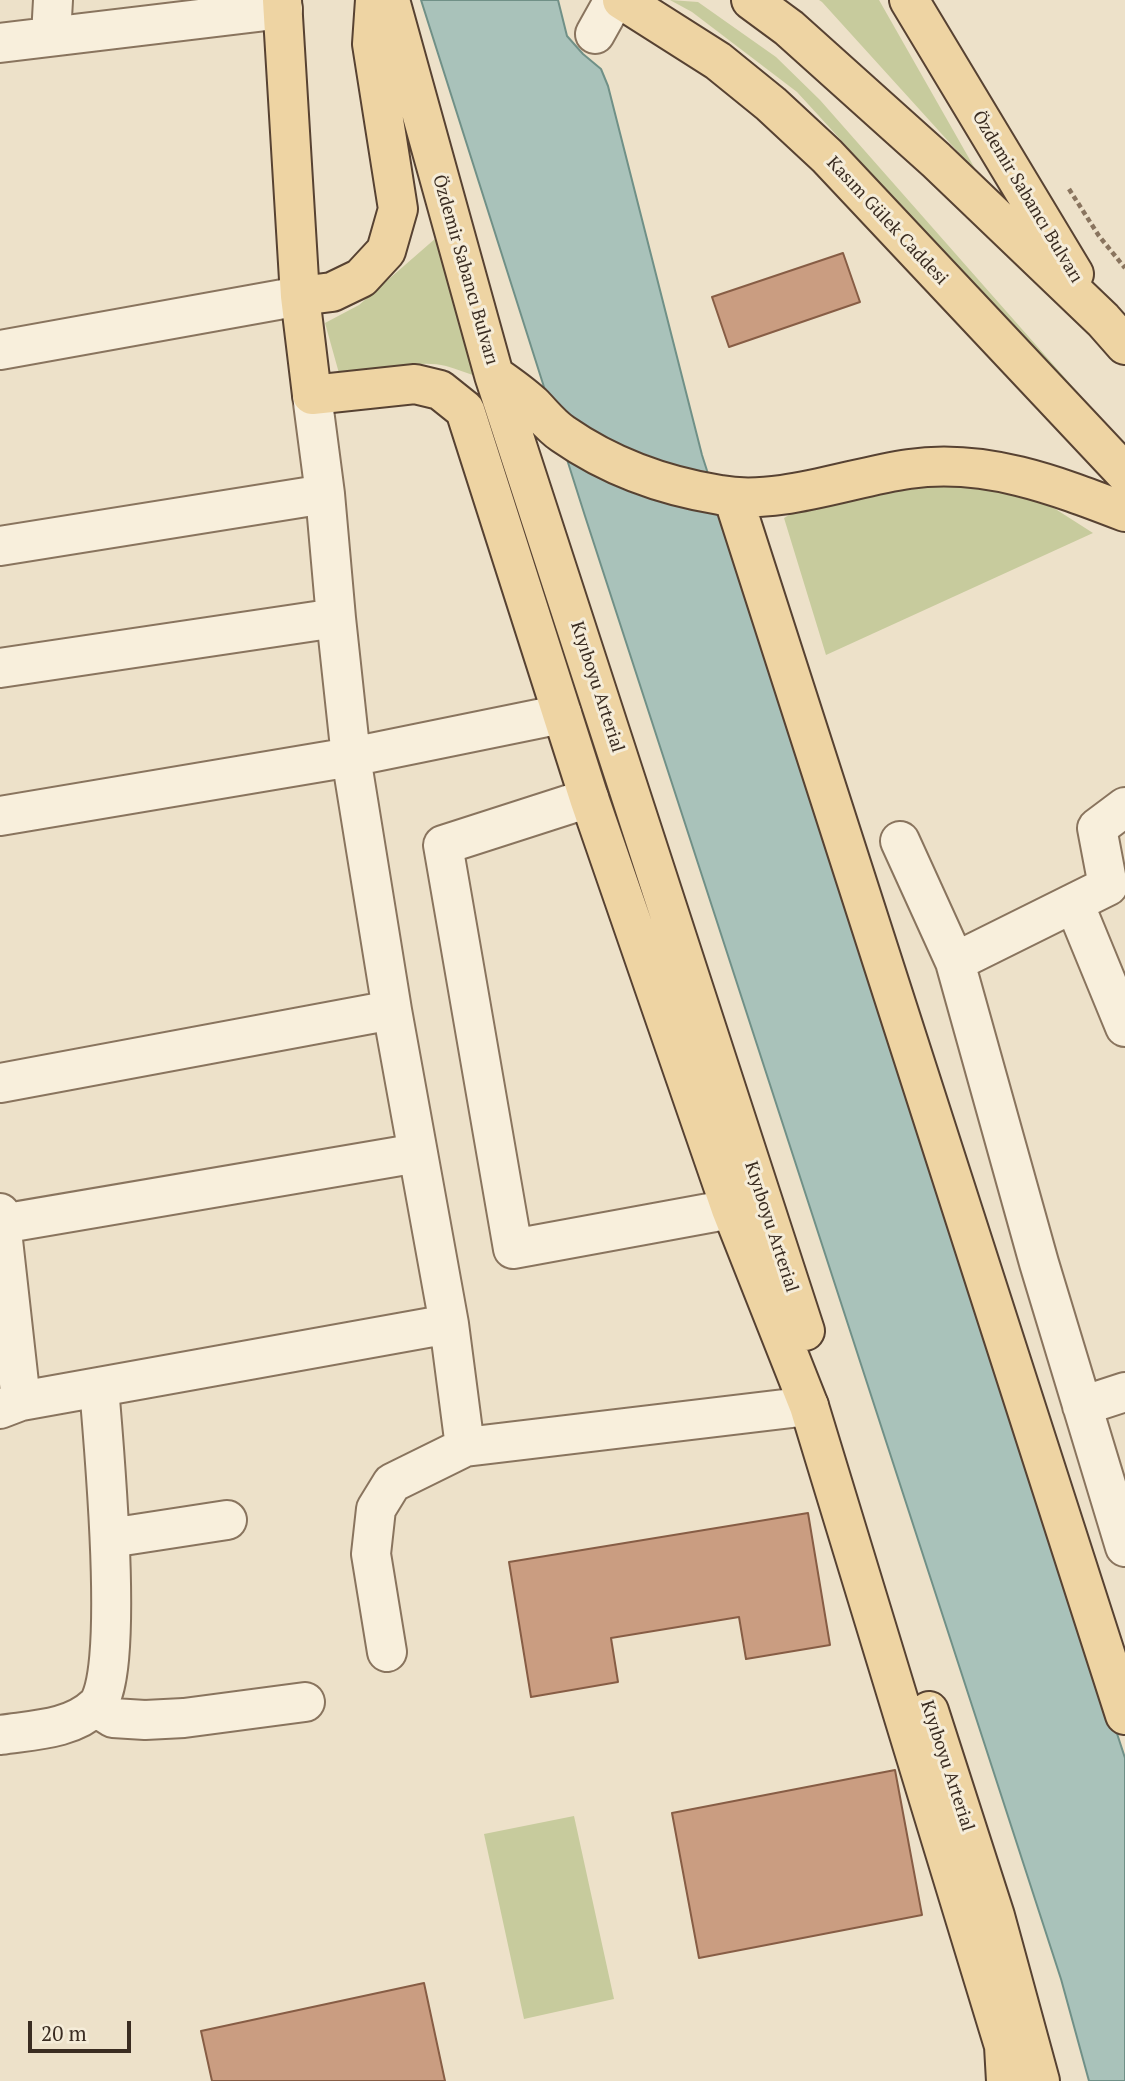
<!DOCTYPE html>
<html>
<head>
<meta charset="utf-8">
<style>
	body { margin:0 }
	#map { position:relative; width:1125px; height:2081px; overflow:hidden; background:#ede1c9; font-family:"PT Serif",serif }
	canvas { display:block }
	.scale { position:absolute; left:28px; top:2021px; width:103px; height:32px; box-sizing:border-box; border:4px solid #3a2c21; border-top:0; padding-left:9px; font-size:21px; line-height:24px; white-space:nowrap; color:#3a2c21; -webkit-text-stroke:5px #f5ecd8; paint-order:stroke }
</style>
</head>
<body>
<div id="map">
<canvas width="1125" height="2081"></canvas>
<div class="scale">20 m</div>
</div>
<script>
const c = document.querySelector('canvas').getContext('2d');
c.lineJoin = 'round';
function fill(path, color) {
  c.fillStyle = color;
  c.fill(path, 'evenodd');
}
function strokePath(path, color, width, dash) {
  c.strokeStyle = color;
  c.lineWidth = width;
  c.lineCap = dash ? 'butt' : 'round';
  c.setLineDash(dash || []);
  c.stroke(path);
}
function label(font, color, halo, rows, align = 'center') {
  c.font = font + ' "PT Serif",serif';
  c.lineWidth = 6;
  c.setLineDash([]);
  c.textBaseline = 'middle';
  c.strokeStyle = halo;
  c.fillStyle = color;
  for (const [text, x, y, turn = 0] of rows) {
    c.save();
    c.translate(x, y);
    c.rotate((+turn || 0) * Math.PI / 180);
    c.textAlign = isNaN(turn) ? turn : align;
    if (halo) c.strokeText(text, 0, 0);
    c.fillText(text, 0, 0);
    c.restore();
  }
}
fill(new Path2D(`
	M670,0l28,2 78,55 44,43 305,346v14l-241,-273 -87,-95 -105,-80z
	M819,0h60l99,174 -156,-172z
	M436,238l42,139c-11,-4 -21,-8 -32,-11 -34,-8 -72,8 -104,18l-17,-61 34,-18z
	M924,477l65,8 57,18 47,30 -267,122 -42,-137 22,-13z
	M574,1816l40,183 -90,20 -40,-185z`), '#c7cb9d');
const water = new Path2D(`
	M421,0h137l9,36 16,18 18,15 7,17 94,369 185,577 238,726v323h-36l-28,-102 -476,-1463z`);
fill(water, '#a9c2ba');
strokePath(water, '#709087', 2);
const building = new Path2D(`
	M843,253l17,49 -131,45 -17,-50z
	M808,1513l22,132 -84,14 -7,-42 -128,21 7,44 -87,15 -22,-135z
	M895,1770l27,145 -223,43 -27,-145z
	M424,1983l21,98h-233l-11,-50z`);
fill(building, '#ca9d81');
strokePath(building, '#875d45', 2);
const minor = new Path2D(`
	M595,34l19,-34
	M51,36l2,-36
	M0,43l283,-34
	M0,350l300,-54
	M312,395l13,99 11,124 15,139 41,253 57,314 16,123
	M0,546l325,-52
	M0,668l336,-50
	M589,798l-146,47 70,404 218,-40
	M0,816l351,-59 211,-43
	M900,841l55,121 84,301 86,284
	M1074,903l51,124
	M955,962l153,-76 -11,-58 28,-21
	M0,1083l392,-73
	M0,1213l21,188
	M1,1224l417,-71
	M1082,1406l43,-14
	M0,1409l21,-8 78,-14 350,-63
	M110,1538l117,-18
	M387,1652l-16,-98 5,-45 16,-26 73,-36 344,-41
	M98,1705l4,6 11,7 32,2 39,-2 121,-16
	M0,1735c32,-5 71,-5 96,-29 30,-28 7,-269 3,-319`);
const major = new Path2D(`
	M282,0l18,296 12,99 103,-11 25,6 25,20 124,388 142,411 78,197 195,640 2,35
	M390,0l104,375 311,956
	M622,0l96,61 53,43 56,52 298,317
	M751,0l38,28 147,132 167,160 22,25
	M909,0l165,274
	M300,296l32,-4 29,-14 25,-27 12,-42 -26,-165 3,-44
	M494,375c13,9 26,18 38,29 10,10 19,22 31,30 46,32 101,52 157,61 58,11 131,-18 189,-26 76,-11 146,16 216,43
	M733,497l392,1218
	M929,1711l66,205 45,165`);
strokePath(minor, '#89745e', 42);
strokePath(major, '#574232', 42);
strokePath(new Path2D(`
	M1069,189l30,47 26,32`), '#89745e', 4.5, [5, 3.5]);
strokePath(minor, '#f8efdc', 38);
strokePath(major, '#eed4a3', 38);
label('18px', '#3a2c21', '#f5ecd8', [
	["Özdemir Sabancı Bulvarı",1027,197,59],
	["Kasım Gülek Caddesi",887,221,47],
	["Özdemir Sabancı Bulvarı",465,270,74],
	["Kıyıboyu Arterial",597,687,72],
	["Kıyıboyu Arterial",771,1227,72],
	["Kıyıboyu Arterial",947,1766,72]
]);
</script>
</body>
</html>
